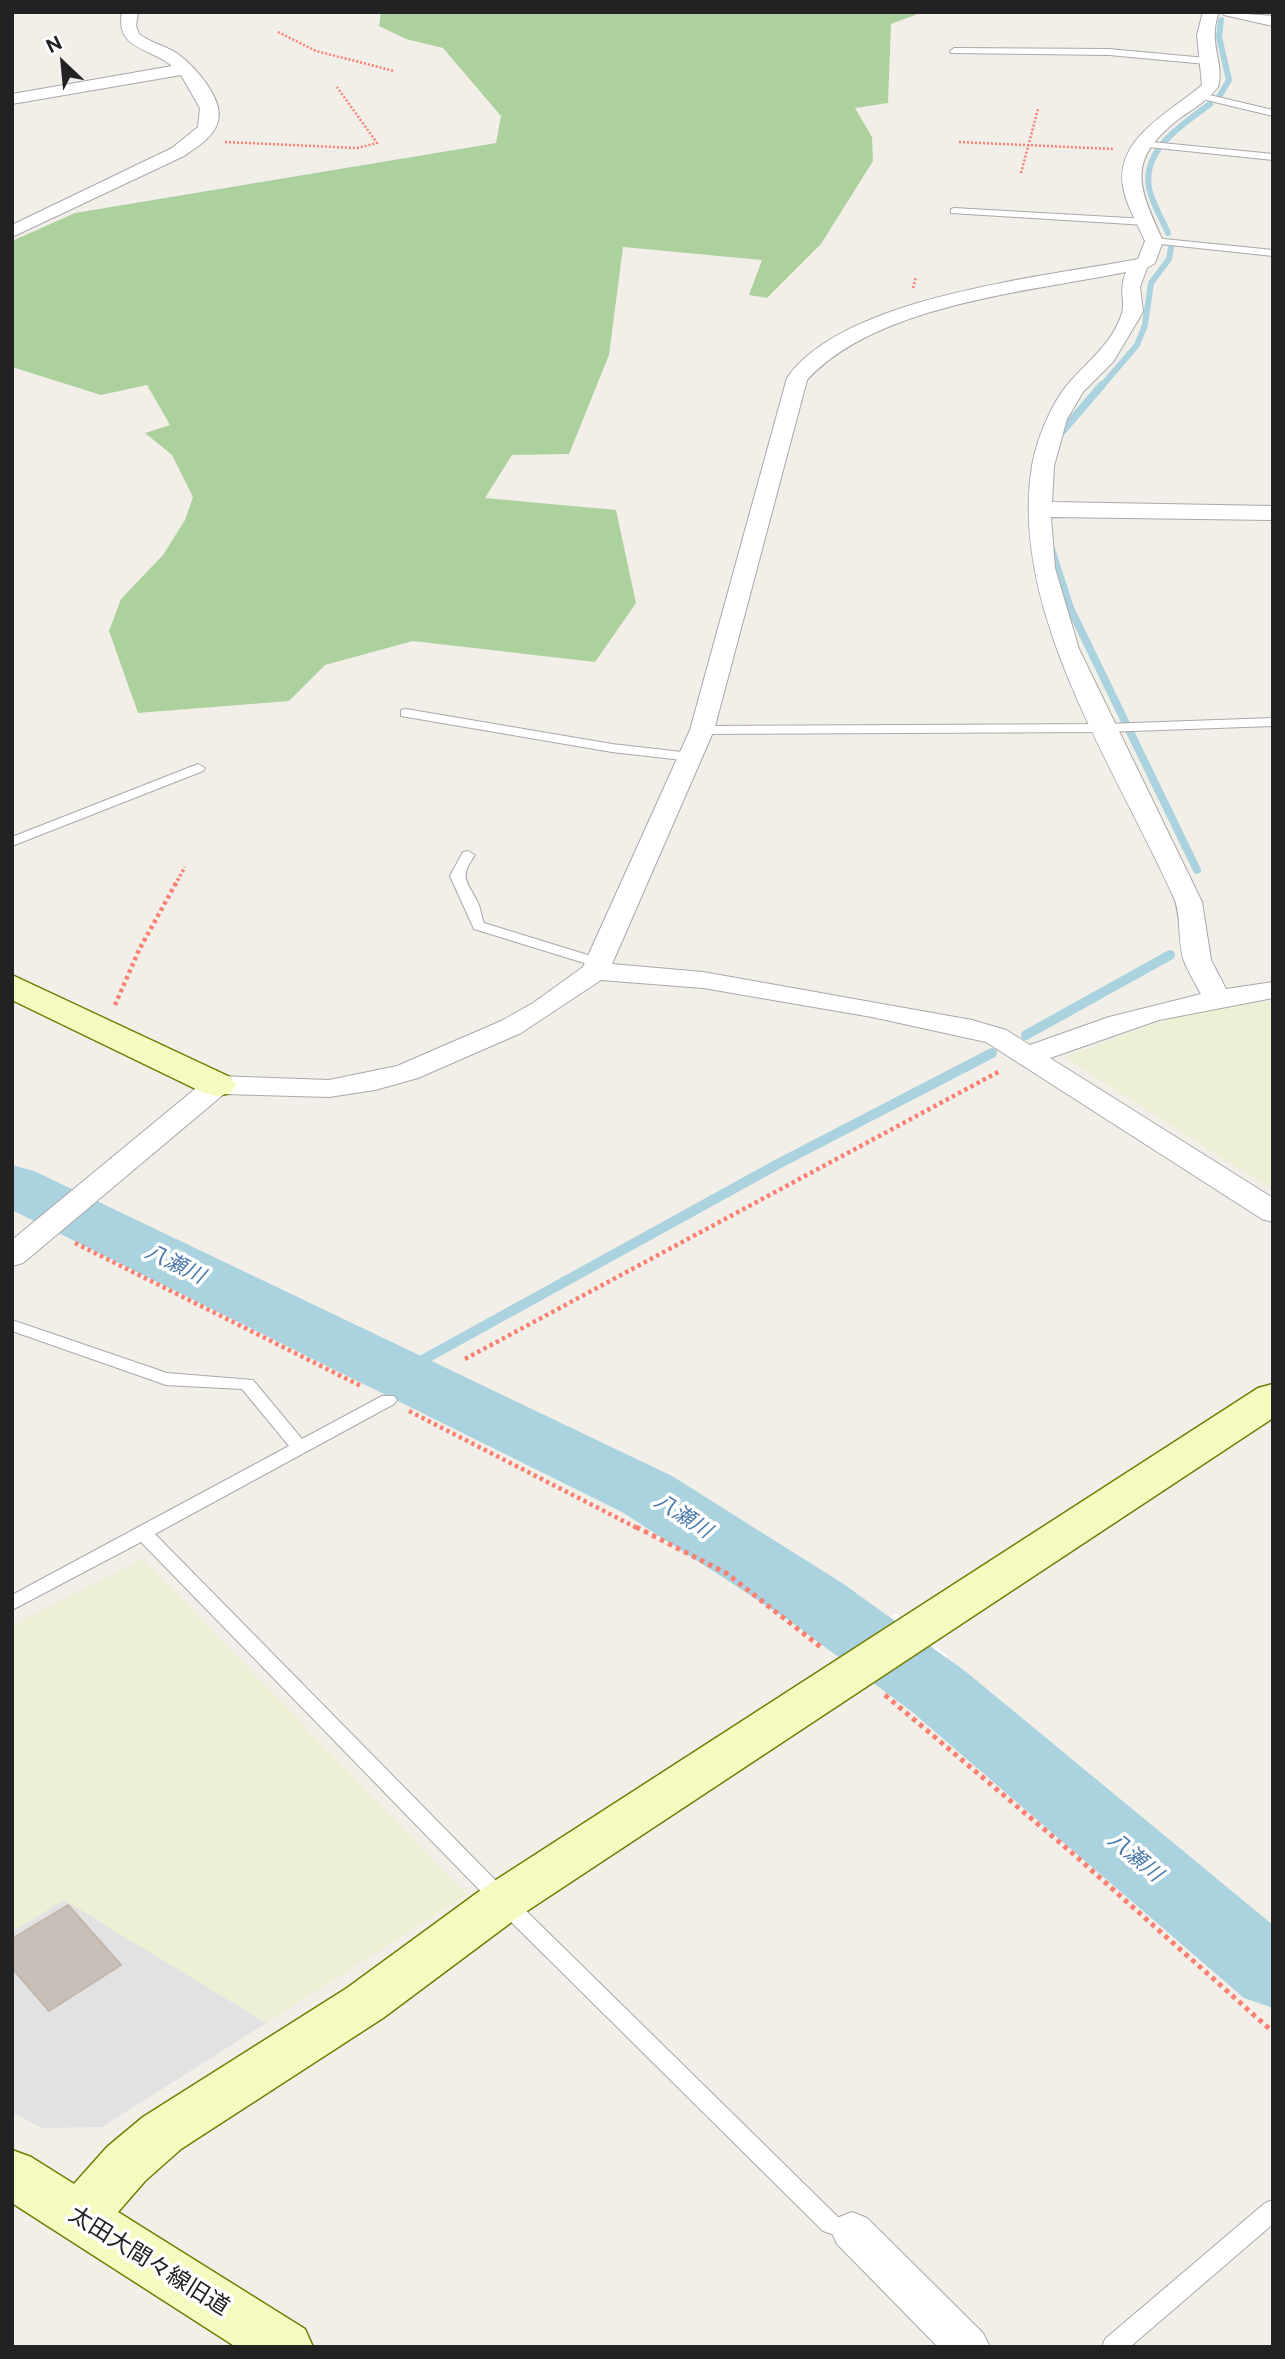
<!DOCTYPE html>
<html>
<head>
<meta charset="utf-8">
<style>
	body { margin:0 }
	#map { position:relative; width:1285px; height:2359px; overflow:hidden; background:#f2efe9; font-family:"Public Sans",sans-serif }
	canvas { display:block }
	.frame { position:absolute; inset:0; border:14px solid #222; pointer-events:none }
	.north { position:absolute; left:28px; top:28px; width:70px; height:70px; -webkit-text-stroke:5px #fff; paint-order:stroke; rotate:334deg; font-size:19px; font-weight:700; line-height:28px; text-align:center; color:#222 }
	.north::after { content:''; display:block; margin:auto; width:24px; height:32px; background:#222; clip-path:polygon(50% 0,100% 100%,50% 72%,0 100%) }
</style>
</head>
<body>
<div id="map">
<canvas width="1285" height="2359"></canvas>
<div class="frame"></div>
<div class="north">N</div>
</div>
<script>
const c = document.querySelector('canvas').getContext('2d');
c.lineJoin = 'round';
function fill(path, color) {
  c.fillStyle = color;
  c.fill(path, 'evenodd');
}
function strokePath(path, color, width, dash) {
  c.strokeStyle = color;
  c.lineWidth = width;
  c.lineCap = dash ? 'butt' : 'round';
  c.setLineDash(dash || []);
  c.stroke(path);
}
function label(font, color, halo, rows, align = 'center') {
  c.font = font + ' "Public Sans","Noto Sans JP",sans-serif';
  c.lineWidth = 7;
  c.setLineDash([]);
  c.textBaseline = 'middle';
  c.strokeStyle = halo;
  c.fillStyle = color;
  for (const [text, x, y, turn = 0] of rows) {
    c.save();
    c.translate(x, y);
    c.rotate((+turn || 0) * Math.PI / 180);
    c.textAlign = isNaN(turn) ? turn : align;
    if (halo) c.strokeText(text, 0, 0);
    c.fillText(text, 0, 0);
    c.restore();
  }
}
fill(new Path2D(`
	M1273,1001v189l-209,-133 126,-46z
	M143,1559l324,336 -201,128 -202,-122 -52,31v-306z`), '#eef0d5');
fill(new Path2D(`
	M381,12h542l-32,12 -3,79 -33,5 17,29 1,24 -52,83 -54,54 -18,-3 13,-35 -139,-13 -14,108 -40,99 -57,1 -27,43 131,12 20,93 -41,59 -182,-21 -88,24 -36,36 -151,12 -29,-82 12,-32 42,-44 22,-35 8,-23 -21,-42 -27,-22 25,-8 -23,-40 -46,10 -89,-28v-126l63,-28 421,-70 5,-27 -58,-68 -37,-9 -27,-13z`), '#add19e');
fill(new Path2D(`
	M64,1900l202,123 -164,104 -61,1 -29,-16v-180z`), '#e2e2e2');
fill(new Path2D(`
	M896,1613l52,43 -55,38 -53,-44z`), '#fff');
strokePath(new Path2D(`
	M1219,97l10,-17 -10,-43 2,-17
	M1168,233c-6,-14 -16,-30 -19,-45 -7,-40 35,-64 61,-84
	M1101,387l36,-42 8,-20 6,-42 18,-24 2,-12`), '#aad3df', 6);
strokePath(new Path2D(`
	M1058,436l44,-51
	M1049,543l21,65 127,262`), '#aad3df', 8);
strokePath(new Path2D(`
	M1026,1035l144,-80
	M399,1373l379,-209 214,-111`), '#aad3df', 10);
fill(new Path2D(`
	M12,1165l22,6 638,305 170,107 123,88 308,254v83l-29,-10 -333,-287 -121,-90 -168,-109 -610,-302z`), '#aad3df');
const building = new Path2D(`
	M68,1905l53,60 -72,46 -37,-43v-29z`);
fill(building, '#c7bfb8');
strokePath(building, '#c4b6ab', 2);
const lane = new Path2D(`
	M954,48l155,1 97,9 4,3 -4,3 -97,-9 -158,-2 -1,-2z
	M1201,93l72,17v6l-75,-18v-4z
	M1142,141l131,13v6l-134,-14v-4z
	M954,208l192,11 5,3 -5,3 -195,-12v-4z
	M1154,238l119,12v6l-122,-13v-4z
	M406,709l206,35 79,9 7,4 -7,4 -79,-9 -211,-36v-6z
	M1273,718v8l-168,6 -403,2 -6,-4 6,-4 403,-2z
	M198,764l7,4 -2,3 -191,75v-9z
	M468,851l7,4c-16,23 -9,24 2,46 4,7 4,15 7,22l120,37 2,3 -2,3h-10l-120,-37 -24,-53 13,-24z
	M12,1320l155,53 86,7 49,59 80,-43h12l3,4 -3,4 -239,130 355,361 328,322 22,7 3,7 -3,7 -8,3 -29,-10 -327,-324 -355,-365 -129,68v-15l277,-149 -47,-57 -76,-4 -154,-54z
	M1273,2200v24l-143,123h-28l3,-8 160,-136z`);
const street = new Path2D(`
	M122,12h16l-2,14 3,8c12,9 27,12 39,20 16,12 46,44 40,67 -4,16 -21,26 -34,35l-172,81v-12l160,-77 26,-21 2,-19 -19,-33 -169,29v-10l160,-28c-22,-19 -57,-16 -50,-54z
	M1203,12h16c-12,32 6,49 -1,75 -10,13 -25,22 -38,31 -55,43 -42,67 -17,123l-8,22 -8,5 -7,19 3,25 -30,50 -30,30 -16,27 -13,47 -2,36 221,4v14l-222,-3 4,51 24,81 123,253 9,58 15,29 47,-7v16l-114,22 -109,38 223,140v24l-11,-3 -276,-177 -114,-25 -169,-29 -102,-8 -80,53 -103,45 -43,12 -46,7 -105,-3 -201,169 -11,3v-26l195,-161 10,-3 112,4 68,-14 104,-45 32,-18 50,-36 107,-237 97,-352c57,-82 258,-101 351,-119l7,-18c-8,-18 -19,-36 -22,-55 -8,-48 49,-75 79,-101l-5,-50zM1126,272c-8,20 0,29 -4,41 -9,30 -35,49 -54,71 -18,22 -31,55 -36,82 -24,145 85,304 142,432 8,19 3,43 10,63 4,11 11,22 17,33l-92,23 -79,28 -24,-15 -34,-10 -269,-48 -91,-8 102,-234 93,-350c70,-76 221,-88 319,-108z
	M1222,12l51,4v10l-49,-11z
	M852,2212l15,6 116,115 7,14h-52l-101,-103 -6,-13 6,-13z`);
const secondary = new Path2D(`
	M12,975l218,102 6,8 -6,8 -13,3 -13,-3 -192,-93z
	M1273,1384v34l-752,497 -138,103 -202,131 -36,32 -27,31 187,117 8,18h-77l-224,-144v-53l19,7 43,27 33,-37 36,-30 204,-129 138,-101 773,-499z`);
strokePath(lane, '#a9a9a9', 2);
strokePath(street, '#a9a9a9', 2);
strokePath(secondary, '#707d05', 3);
strokePath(new Path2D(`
	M278,32l38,19 78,20
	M225,142l132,6 20,-5 -40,-56
	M959,142l154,7
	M1021,173l17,-64
	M913,288l3,-11`), '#fa8072', 2.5, [2, 2]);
strokePath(new Path2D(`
	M175,885l10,-18`), '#fa8072', 3.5, [2.5, 2.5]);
strokePath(new Path2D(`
	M115,1005l24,-55 37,-67
	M75,1243l286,143
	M465,1359l535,-288
	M409,1411l230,118`), '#fa8072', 4.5, [3.5, 3.5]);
strokePath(new Path2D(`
	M636,1527l90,46 96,75
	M885,1695l186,157 202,180`), '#fa8072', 5, [4.5, 4.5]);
fill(lane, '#fff');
fill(street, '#fff');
fill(secondary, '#f7fabf');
label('italic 21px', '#4a7aab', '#fff', [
	["八瀬川",175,1264,26],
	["八瀬川",683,1516,33],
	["八瀬川",1135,1857,40]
]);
label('23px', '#222', '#fff', [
	["太田大間々線旧道",149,2261,32]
]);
</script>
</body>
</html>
